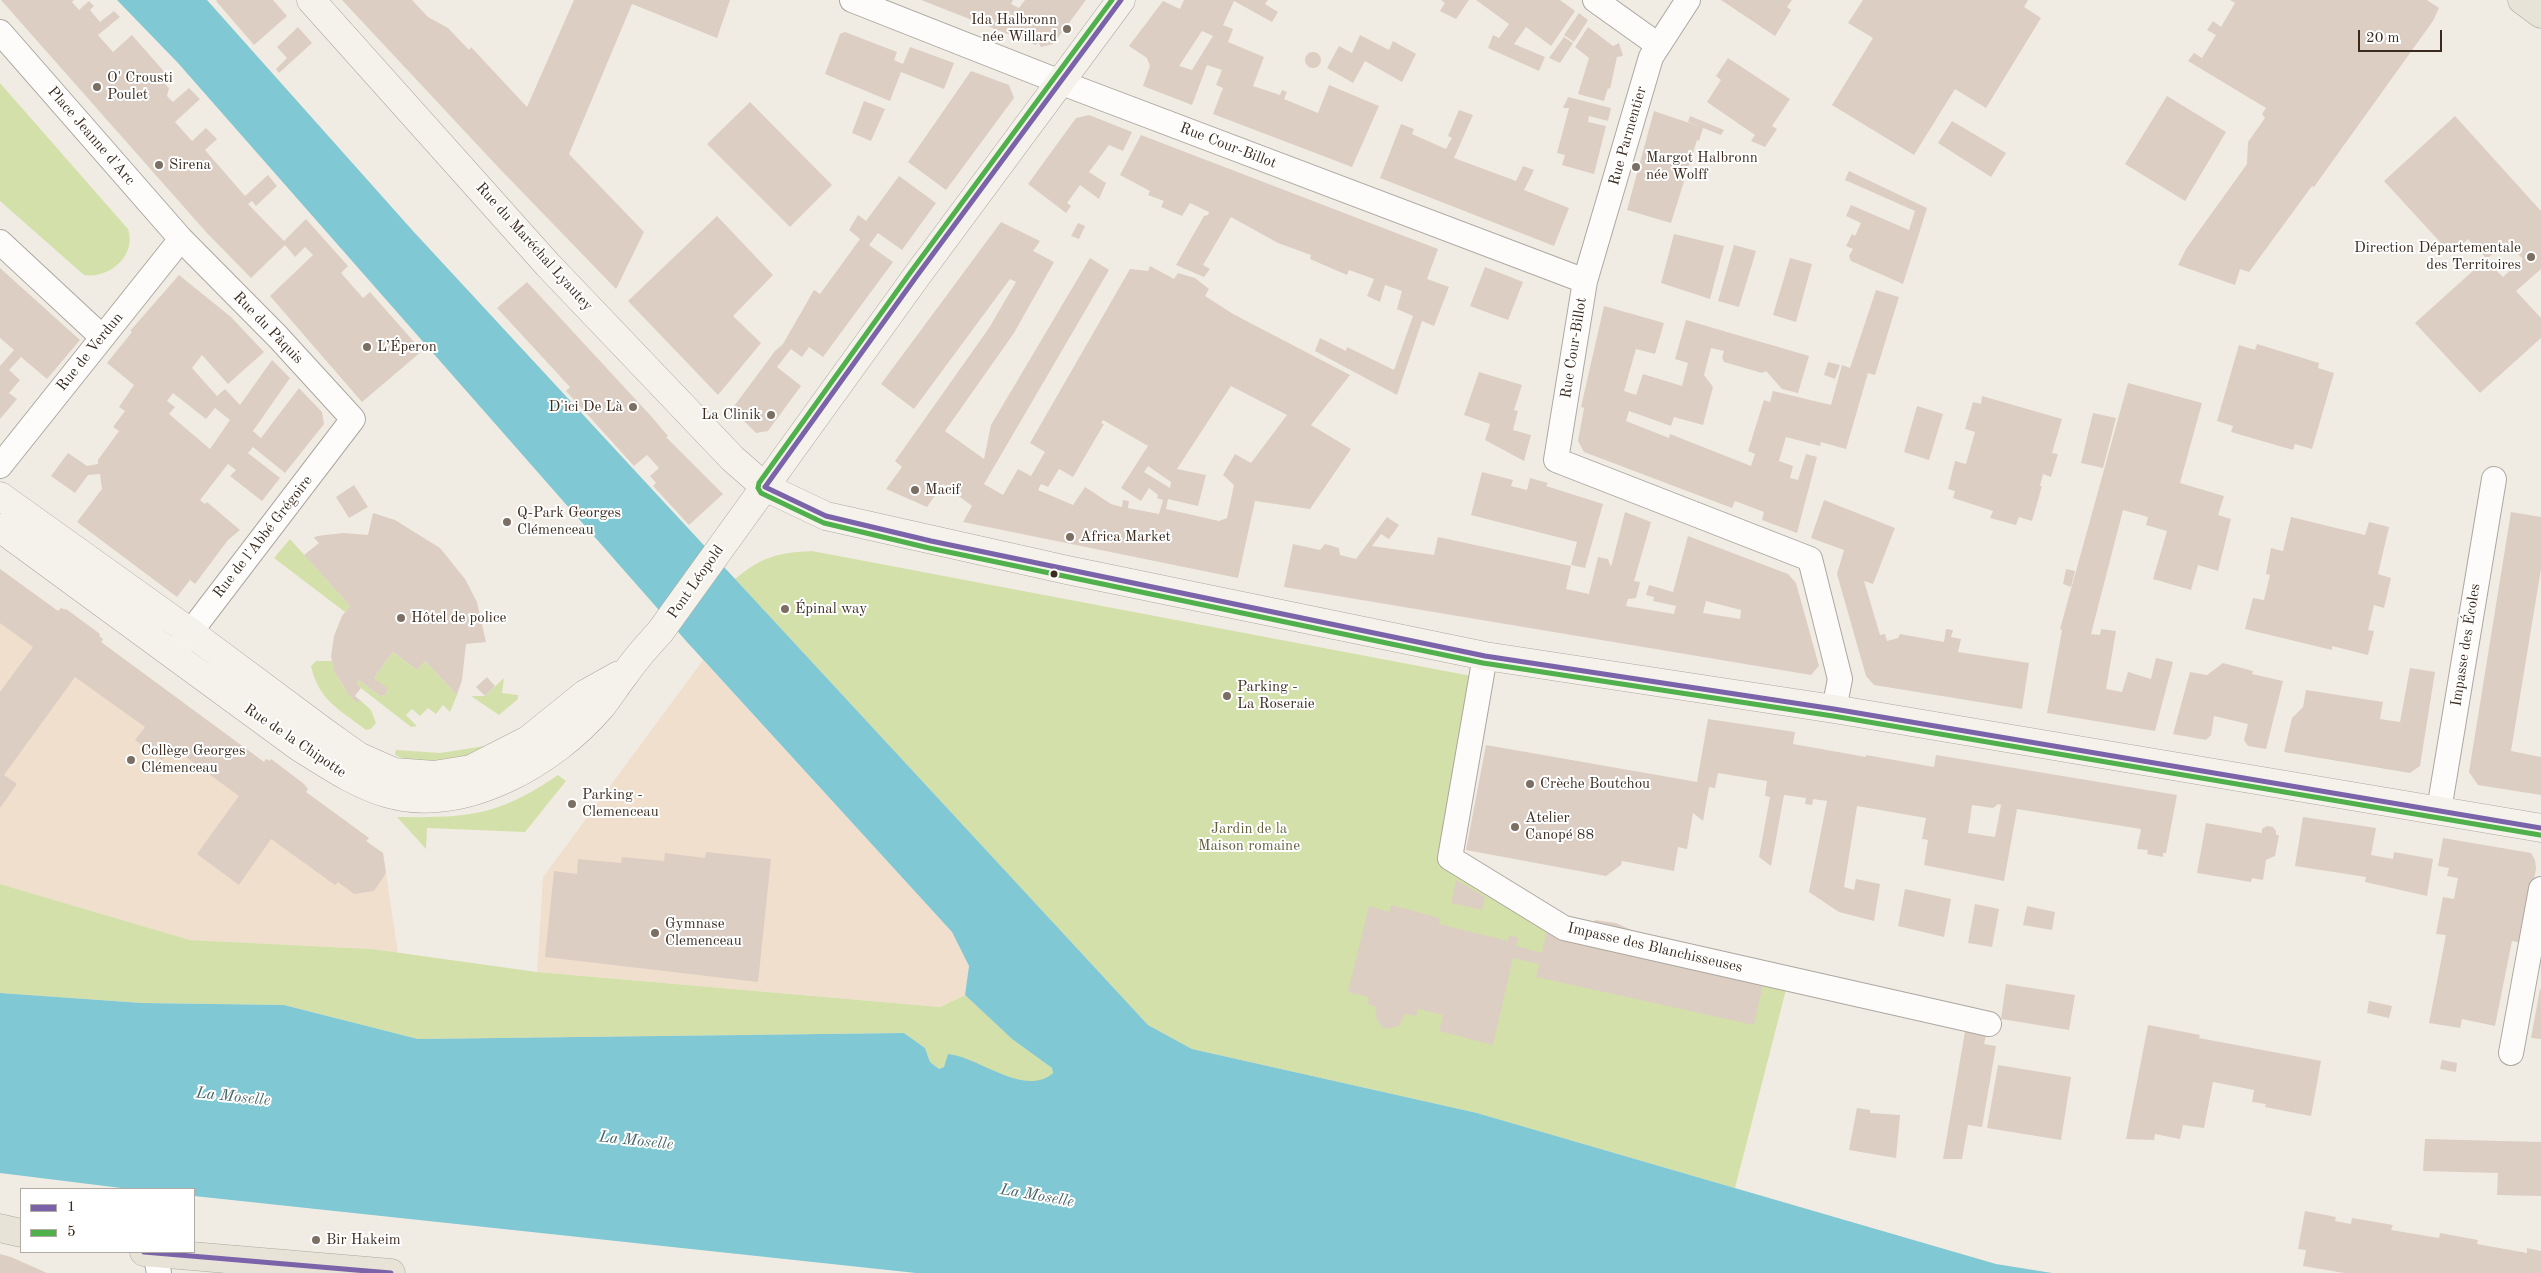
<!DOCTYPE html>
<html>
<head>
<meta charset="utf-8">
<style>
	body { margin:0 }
	#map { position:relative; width:2541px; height:1273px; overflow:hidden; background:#f1ece3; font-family:"Old Standard TT",serif }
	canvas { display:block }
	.legend { position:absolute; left:20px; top:1188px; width:175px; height:65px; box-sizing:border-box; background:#fff; border:1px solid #b1aaa5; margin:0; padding:6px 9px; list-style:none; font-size:15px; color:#3b2a1e }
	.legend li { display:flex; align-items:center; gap:10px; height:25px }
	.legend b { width:25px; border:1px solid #b1aaa5 }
	.scale { position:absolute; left:2358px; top:30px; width:84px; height:22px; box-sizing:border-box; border:2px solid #3b2a1e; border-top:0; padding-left:6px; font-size:15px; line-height:18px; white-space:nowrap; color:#3b2a1e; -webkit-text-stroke:4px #fff; paint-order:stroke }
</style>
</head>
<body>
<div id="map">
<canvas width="2541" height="1273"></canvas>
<ul class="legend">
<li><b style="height:6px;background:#7a63a9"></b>1</li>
<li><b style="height:6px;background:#50b04b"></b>5</li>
</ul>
<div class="scale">20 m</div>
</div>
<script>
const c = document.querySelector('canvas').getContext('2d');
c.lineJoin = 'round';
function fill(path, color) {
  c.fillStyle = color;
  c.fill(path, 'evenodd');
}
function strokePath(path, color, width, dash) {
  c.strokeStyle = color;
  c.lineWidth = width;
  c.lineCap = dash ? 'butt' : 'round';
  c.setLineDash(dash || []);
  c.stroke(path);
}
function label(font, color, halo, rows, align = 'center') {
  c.font = font + ' "Old Standard TT",serif';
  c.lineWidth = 4;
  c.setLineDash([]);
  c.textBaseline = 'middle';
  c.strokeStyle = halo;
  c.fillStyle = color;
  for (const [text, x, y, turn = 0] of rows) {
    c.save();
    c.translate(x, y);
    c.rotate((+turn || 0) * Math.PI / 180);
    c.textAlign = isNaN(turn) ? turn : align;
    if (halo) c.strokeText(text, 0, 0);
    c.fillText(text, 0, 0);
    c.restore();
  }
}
fill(new Path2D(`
	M0,569l58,42 3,-3 5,1 34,25 -1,2 4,3 -2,3 163,120 7,-3 33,25 2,8 63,46 -3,3 17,12 15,100 -26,-4 -182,-9 -190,-56z
	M703,660l249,272 17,34 -4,29 -25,12 -403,-35 6,-95z`), '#f1dfce');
fill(new Path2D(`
	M0,83l128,146c9,27 -19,50 -44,46l-84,-74z
	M290,539l60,67 -5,6 -71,-54z
	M812,551l670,127 -32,180 114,70 225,50 -54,210 -258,-75 -285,-64 -44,-24 -413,-446c28,-23 42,-26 77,-28z
	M393,652l24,18 8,-9 32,34 -7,17 -7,-7 -7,9 -8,-6 -8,8 -8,-7 -6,6 11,11 -6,1 -50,-39 -4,-5 2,-3 21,16 5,-1 3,-5 -14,-12z
	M316,661h16c4,17 13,30 25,41l3,-2 11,10 5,13 -5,6 -5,1c-27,-21 -47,-29 -55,-64z
	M504,678l-2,15 16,2v4l-19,16 -28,-19h14z
	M563,708l-100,56 -52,-2 -16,-7 1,-5 44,3 51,-8z
	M558,775l8,6 -41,51 -98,-4 -1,21 -29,-32c70,1 102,-1 161,-42z
	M0,884l190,56 182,9 165,23 403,35 25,-12 47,44 40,29 1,5c-5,5 -15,9 -22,10 -18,0 -63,-22 -82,-29l-5,13 -5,2 -9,-7 -5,-14 -21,-15 -486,6 -134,-34 -142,-2 -142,-10z`), '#d4e0aa');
fill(new Path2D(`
	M117,0h90l206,231 735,794 44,24 285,64 519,151 56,9h-1136l-722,-77v-7h-65l-129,-16v-180l142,10 142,2 134,34 486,-6 21,15 5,14 9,7 5,-2 4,-13c31,3 77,44 105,19l-1,-5 -40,-29 -47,-44 4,-29 -17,-34 -265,-290 -509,-579z`), '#80c8d3');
fill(new Path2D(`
	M1,0h73l-2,2 7,8 10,-9 5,5 -4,4 10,12 14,-11 6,6 -22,18 15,17 19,-17 35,40 -6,5 8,8 -2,8 6,6 16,-14 11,11 -25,23 17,19 14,-13 11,11 -12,11 40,46 23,-21 9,11 -21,20 -4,-5 -4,3 36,37 22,-22 42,47 -7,7 22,25 7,-6 52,59 -60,51 -92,-106 43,-41 -8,-8 -10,10 -10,-12 -34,33 -45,-46z
	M217,0h56l14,16 -33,29 -38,-44z
	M342,0h70l16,17 20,11 21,22 2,-3 56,60 47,-107h156l-13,38 -85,-34 -63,150 75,78 -28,57 -118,-122z
	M921,0h92l-2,4 8,4 6,-8h61l-29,39 -2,-1 -2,6 -12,3 -3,-5 -2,3z
	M1184,0h84l-3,4 13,8 -6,10 -38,-21 -11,24 10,4 -5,13 36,15 -11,29 27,9 2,-5 5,2 -3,7 34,14 11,-28 50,21 -27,61 -139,-53 10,-26 -7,-3 6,-15 -15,-5 -15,40 -49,-19 7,-20 -3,-8 -18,-12 34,-45 17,8zM1202,31l11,5 -21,34 -13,-4z
	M1441,0h28l-13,19 -16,-8 5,-8z
	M1476,0h84l15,11 -24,35 -25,-19 -12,17 31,13 -6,14 -51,-23 5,-13 6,3 10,-14z
	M1721,0h71l-5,7 4,3 -16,26z
	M1863,0h165l-4,7 17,11 -55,90 -31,-19 -41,66 -82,-50 41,-67 -25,-15z
	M2230,0h197l12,8 -6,13 -119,166 -2,-1 -63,86 -9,-3 -5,16 -57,-20 8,-16 61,-85 1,-22 17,-24 -3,-4 4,-6 -78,-47 6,-8 8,5 14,-23 -9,-5 6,-9 8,6 14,-24z
	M1579,13l9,7 -14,22 -10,-7z
	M298,27l14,16 -33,30 -3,-4 11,-11 -10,-11z
	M1588,27l25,19 6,-3 4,13 -6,1 -7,32 -2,-1 -4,13 -26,-7 11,-36 -14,-11z
	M845,32l52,20 -3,8 9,4 7,-17 44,16 -10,26 -43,-17 -11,29 -65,-27 15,-40z
	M1360,35l29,15 4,-9 23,13 -14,28 -37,-21 -12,22 -26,-15 12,-22 13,7z
	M1564,37l9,6 -13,20 -11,-5z
	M1305 60a8 8 0 1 1 16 0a8 8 0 1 1-16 0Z
	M1728,58l62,41 -18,27 5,3 -12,18 -14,-6 4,-6 -48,-33 14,-22 -5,-4z
	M971,71l38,14 5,13 -68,92 -38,-28z
	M2167,96l59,36 -41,69 -60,-37z
	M1568,97l43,11 -3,13 -19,-5 -1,6 18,4 -12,48 -32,-9 3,-10 -8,-2 12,-45h-6z
	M864,101l21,8 -14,32 -19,-8z
	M750,102l82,83 -42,42 -83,-83z
	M1459,110l14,5 -19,43 62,23 7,-15 11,4 -10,20 45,18 -15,38 -174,-68 21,-54 13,5 -2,5 34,15 6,-11 -4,-2z
	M1654,111l47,16 -13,-5 2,-6 34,14 -3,5 -18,-7 -4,13 -2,-1 -26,83 -44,-13z
	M1089,115l43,17 -9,19 -14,-6 -20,27 17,11 -7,16 -19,-14 -13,18 4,3 -5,7 -38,-29 48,-66z
	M2455,116l86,95v58l-25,22 25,27v20l-61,55 -65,-70 70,-63 18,17 20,-18 -17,-17 -19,17 -19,-20 -17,15 -67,-73z
	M1952,121l54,32 -15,24 -53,-34z
	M1141,135l297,114 -11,30 22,8 -15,39 -12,-5 -25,74 -82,-44 5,-13 26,13 1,-4 47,23 19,-54 -16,-7 5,-18 -17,-6 -5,17 -13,-6 7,-17 -25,-9 -2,5 -37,-16 1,-4 -33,-12 -47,-26 -28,48 7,4 -6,8 -28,-12 28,-49 4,-1 1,-3 -19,-9 -8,13 -21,-9 3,-6 -16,-6 2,-4 -30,-16z
	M1849,171l78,37 -24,76 -52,-23 -2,-5 4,-7 -7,-3 6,-12 3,2 6,-13 -15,-7 5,-11 58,25 6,-19 -70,-31z
	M899,176l37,27 -34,47 -24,-17 -9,12 24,17 -70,95 -14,-10 -7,10 -11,-8 -14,18 24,19 -33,45 -12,2 -24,-24 43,-58 8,-7 31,-54 6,4 40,-55 -11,-9 9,-15 8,6z
	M717,216l56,59 -40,41 28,27 -43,52 -90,-94z
	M1001,222l39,19 -7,10 21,11 -40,71 -69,98 39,28 7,-34 99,-167 19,12 -125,214 19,11 15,-26 13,7 14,-24 -15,-9 100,-174 18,2 2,-5 24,13 4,-6 17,5 14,11 -4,7 28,18 117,61 -39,50 40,24 -41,60 -55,-8 -17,77 -275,-56 9,-16 -29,-22 -16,23 -41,-18 16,-22 -7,-6 94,-133 27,-46 -6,-3 -96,130 -33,-25zM1231,386l56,29 -36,48 -16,-9 -12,21 11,10 -7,33 -8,3 -53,-12 2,-10 30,7 8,-31 -29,-6zM1103,420l45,26 -27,42 20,13 8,-13 9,7 -1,3 6,2 -4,14 -31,-6 1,-7 -6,-1 -1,7 -11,-3 -26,-17 -12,18 -35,-15 3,-6 7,3 11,-18 14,8 31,-53 -3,-1zM1148,466l23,16 -1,6 -26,-16z
	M1078,223l7,3 -6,13 -8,-3z
	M1674,234l50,12 -14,53 -49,-16z
	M1734,245l22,6 -17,56 -21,-6z
	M1790,258l22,6 -16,58 -23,-7z
	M1485,267l38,15 -15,38 -38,-14z
	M0,268l80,72 -33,39 -26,-22 -12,13 11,10 -11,13 8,6 -17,20v-53l14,-16 -14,-12z
	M179,275l52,42 33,35 -36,32 -26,-29 -10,13 25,28 8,-7 15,16 32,-45 18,18 -37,53 8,7 38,-50 23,24 2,12 -39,49 -32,-26 -5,6 32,25 -18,23 -32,-25 6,-6 -8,-6 -28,36 5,4 2,-2 33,28 -12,10 -33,44 -5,-4 -13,17 -100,-75 25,-33 -2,-15 -12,1 -13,18 -24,-17 17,-23 19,13 11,-2v-4l21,-29 -6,-4 12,-16 -6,-4 15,-22 -27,-22 25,-31 -2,-1zM173,393l33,26 9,-11 15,12 -20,29 -41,-35 6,-7 -8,-6z
	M527,282l123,133 18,21 -2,1 57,57 -34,31 -36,-39 3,-3 -6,-7 9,-8 -12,-13 -13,11 -68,-75 4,-4 -73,-79z
	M1876,290l23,7 -24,78 -7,-2 -22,76 -25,-7 -1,4 -34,-9 -7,24 14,5 -3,12 8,2 8,-26 11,3 -20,76 -35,-13 2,-8 -29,-11 -3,7 -148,-56 -6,-11 6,-33 -3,-1 23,-101 60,17 -9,31 -19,-5 -12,42 12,4 7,-21 39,12 6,-23 -13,-4 11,-39 123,36 -11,37 -16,-4 -16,-18 -4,2 -38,-11 -2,-4 2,-7 -13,-3 -7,27 9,12 -10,38 -29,-8 -3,9 -42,-15 -3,10 43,17 1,-4 81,32 4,-12 -7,-3 16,-51 6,2 3,-11 58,14 11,-40 8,3z
	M2257,344l62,19 -1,5 16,5 -22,76 -17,-5 -2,6 -62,-18 2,-6 -16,-5 22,-76 16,5z
	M1828,362l12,3 -5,14 -11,-4z
	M1479,372l43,13 -8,25 4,1 -5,19 18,5 -7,26 -39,-21 5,-16 -26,-9z
	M2128,383l74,20 -22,80 44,13 -6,19 13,4 -13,52 -20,-6 -7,25 -38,-11 14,-48 -21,-6 2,-8 -25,-7 -32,124 9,1 1,-6 15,2 -10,58 16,3 6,-20 23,7 5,-21 17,4 -18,69 -108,-18 15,-83 -2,-1z
	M1982,396l80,23 -10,34 6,1 -7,23 -8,-3 -3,12h2l-10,35 -13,-4 -3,8 -26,-7 3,-7 -40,-13 2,-7 -7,-2 7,-28 11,3 9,-32 -10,-3 8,-27 8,2z
	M1917,406l26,8 -14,46 -25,-8z
	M2093,413l23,5 -13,50 -22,-5z
	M1482,472l31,8 -2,6 16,4 3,-12 18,5 -2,3 57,18 -18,64 -14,-3 6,-23 -106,-27z
	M354,485l14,22 -19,11 -13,-21z
	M1824,500l71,28 -22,56 -9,-3 16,54 5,-1 2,7 11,-3 2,-4 44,8 2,-13 7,1 -2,7 10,2 -3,13 71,11 -7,46 -148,-24 -8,-9 -29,-102 7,-24 -33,-12z
	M1625,512l26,10 -17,59 6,1 -4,16 -8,1 -2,7 48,8 2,-8 -23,-5 1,-4 -8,-2 3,-10 24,7 15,-56 100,38 8,9 23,83 -8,9 -527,-88 9,-43 27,6 5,-6 14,4 1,7 16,4 31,-42 12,8 -10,14 -8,-5 -9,12 62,9 4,-18 74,16 59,13 -5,23 23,5 9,-37 10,2 3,8zM1706,601l35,9 -1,9 -37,-6z
	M2511,512l30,5v52l-30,182 30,6v38l-63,-10 -9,-13z
	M373,513l22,7 45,28 25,31 12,23 9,40 -20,2 -4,36 -5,15 -32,-34 -8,9 -24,-18 -19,26 12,9 2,3 -3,5 -5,1 -21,-16 -2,3 4,5 -6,8 5,4 -3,3 -9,-9 -14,-23 -3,-15 3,-20 8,-20 8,-10 -46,-51 15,-12 -5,-5 3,-2 26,-3 25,2z
	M2291,517l74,18 4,-13 20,5 -11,47 13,4 -7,30 -10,-3 -6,25 6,1 -6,24 -36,-9v4l-87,-21 8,-31 11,2 6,-25 -4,-1 5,-26 12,3z
	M0,569l58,42 3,-3 4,2 1,-1 34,25 -1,2 4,3 -2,3 163,120 2,-3 4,2 1,-2 33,25 4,5 -2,3 63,46 -3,3 17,12 3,20 -12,18 -20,3 -16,-12 -3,3 -64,-46 -32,46 -42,-31 42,-58 -67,-49 -10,13 -27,-20 10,-13 -70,-50 -71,98 13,9 -17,24v-116l33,-45 -33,-24z
	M2066,569l9,2 -4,16 -8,-3z
	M2223,663l30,8 -1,3 31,7 -17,68 -18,-3 -4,-6 4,-16 -34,-8 -3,19 -5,5 -33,-6 17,-62 17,3z
	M2410,668l25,4 -15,94 -10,7 -126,-21 8,-34 11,-11 3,-17 77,12 -3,17 20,3z
	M487,677l8,9 -10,10 -9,-9z
	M1708,719l87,13 -2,12 73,13v-2l68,12 2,-12 241,40 -11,58h-3v4l-16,-3 1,-4 -11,-1 4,-20 -124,-20 -13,72 -80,-16 4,-25 -6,-1 4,-21 -69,-12 -13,81 10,3 2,-11 24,5 -6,37 -35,-9 -30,-20 18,-91 -14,-2 -1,6 -7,-1 1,-6 -22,-3 -13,71 -12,-9 11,-60 -5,-1 2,-15 -49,-8 -3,15 -6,-1 -6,34 -10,-8 -6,36 -9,-2 -4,24 -52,-10 -1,4 -15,11 -140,-26 20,-105 211,37zM1998,804l3,1 -6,32 -27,-4 4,-28 21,3z
	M2303,817l73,11 -5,27 22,4 1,-7 39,7 -6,37 -62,-14 1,-5 -71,-11z
	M2206,823l56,10v-4l5,-3 6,1 3,4v4h3l-4,21 -9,4 -3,20 -11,-2 -1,4 -54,-9z
	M2443,838l88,15 4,7 1,9 -14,74 -10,-2 -17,85 -33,-7 -2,9 -31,-5 17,-88 -10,-1 7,-37 11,2 4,-21 -11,-2 2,-8 -11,-2z
	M706,852l65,7 -13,123 -213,-25 9,-86 23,3 1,-15 43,4 1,-6 42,4 1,-8 40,5z
	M1456,880l29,17 -3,13 -31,-7z
	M1905,889l46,10 -7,38 -46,-11z
	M1975,904l24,5 -7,38 -24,-4z
	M1391,905l49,13 -1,6 69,17 1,-6 10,3 -3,8 26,7 4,-20 218,48 -10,44 -218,-48 3,-13 -26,-6 -20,87 -54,-14 4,-16 -25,-6 -2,7 -11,-2 -6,12 -14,3 -7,-7 -3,-8 2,-7 -10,-3 2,-7 -21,-5 21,-86 20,6z
	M2027,906l28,6 -3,18 -29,-5z
	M1595,920l21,3 28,13 -52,-5z
	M2006,984l69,11 -6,35 -68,-11z
	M2540,989h1v50l-10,-1z
	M2369,1001l23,5 -3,12 -22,-5z
	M2148,1025l52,10 -1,3 122,23 -10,55 -46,-9 1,-3 -14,-2 2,-12 -41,-8 -9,46 -21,-3 -3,14 -25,-5 -1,6 -28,-1z
	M1966,1026l21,5 -3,13 12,2 -14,81 -14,-2 -6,34h-19z
	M2442,1060l15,3 -1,9 -16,-3z
	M1998,1065l73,12 -10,63 -74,-12z
	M1857,1108l13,2v3l30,2 -4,43 -47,-8z
	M2425,1139l116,3v54l-44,-1 1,-22 -75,-2z
	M2305,1211l31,6 -1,4 16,3 1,-6 41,7 -2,5 48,8 1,-5 38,7 -1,4 50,9v-5l14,3v22h-197l-41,-7 3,-16 -8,-1z
	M0,1254l11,3 36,16h-47z`), '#dccec3');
const street = new Path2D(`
	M852,0l226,89 507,192 -29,179 254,99 30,120 -6,30
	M1595,0l63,45
	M0,32l181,207 97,98 75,82 -174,228
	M0,242l102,95
	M1585,281l66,-224 37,-57
	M0,466l181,-227
	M1485,656l-35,202 114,70 425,96
	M2439,810l55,-331
	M2511,1053l30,-164
	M155,1253l4,20`);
const secondary = new Path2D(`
	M311,0l237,265 185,194 32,28 61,29 241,54 418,86 349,53 707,119
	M0,496l190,136 133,99 35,25 36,16 40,3 37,-6 57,-29 57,-46 34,-19
	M0,528l299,219c28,17 56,37 87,46 77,23 167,-30 215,-86 9,-11 16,-23 25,-34 10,-15 22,-28 34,-41l256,-355 205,-277`);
const primary = new Path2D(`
	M2522,0l19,14
	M0,1228l21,5
	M144,1252l247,21`);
strokePath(street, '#aca7a0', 26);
strokePath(secondary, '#aca7a0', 29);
strokePath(primary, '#aca7a0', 29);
strokePath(street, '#fdfcfb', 24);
strokePath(secondary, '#f5f2ec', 28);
strokePath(primary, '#e8e3d7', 28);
strokePath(new Path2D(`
	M765,487l61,29 105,25 554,115 349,53 707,119
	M765,487l151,-210 205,-277
	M144,1252l247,21`), '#7a63a9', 5);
strokePath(new Path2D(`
	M1112,0l-202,273 -151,210 -1,5 3,5 63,30 105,25 554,115 350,53 707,119`), '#50b04b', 5);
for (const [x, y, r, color] of [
	[1067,29,5,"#7b6e63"],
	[97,87,5,"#7b6e63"],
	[159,165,5,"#7b6e63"],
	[1636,167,5,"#7b6e63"],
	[2531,257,5,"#7b6e63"],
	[367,347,5,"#7b6e63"],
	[633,407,5,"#7b6e63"],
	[771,415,5,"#7b6e63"],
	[915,490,5,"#7b6e63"],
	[507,522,5,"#7b6e63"],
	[1070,537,5,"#7b6e63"],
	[1054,574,4.5,"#3b2a1e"],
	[785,609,5,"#7b6e63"],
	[401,618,5,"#7b6e63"],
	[1227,696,5,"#7b6e63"],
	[131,760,5,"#7b6e63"],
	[1530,784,5,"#7b6e63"],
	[572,804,5,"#7b6e63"],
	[1515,827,5,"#7b6e63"],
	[655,933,5,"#7b6e63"],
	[316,1240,5,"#7b6e63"]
]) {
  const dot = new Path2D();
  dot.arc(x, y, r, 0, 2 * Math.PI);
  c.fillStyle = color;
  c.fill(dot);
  strokePath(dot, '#fff', 2);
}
label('15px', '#3b2a1e', '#fff', [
	["Ida Halbronn",1057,20,"right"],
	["née Willard",1057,37,"right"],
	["O' Crousti",107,78],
	["Poulet",107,95],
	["Margot Halbronn",1646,158],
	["née Wolff",1646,175],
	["Sirena",169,165],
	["Direction Départementale",2521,248,"right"],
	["des Territoires",2521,265,"right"],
	["L’Éperon",377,347],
	["D'ici De Là",623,407,"right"],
	["La Clinik",761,415,"right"],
	["Macif",925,490],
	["Q-Park Georges",517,513],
	["Clémenceau",517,530],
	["Africa Market",1080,537],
	["Épinal way",795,609],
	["Hôtel de police",411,618],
	["Parking -",1237,687],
	["La Roseraie",1237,704],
	["Collège Georges",141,751],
	["Clémenceau",141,768],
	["Crèche Boutchou",1540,784],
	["Parking -",582,795],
	["Clemenceau",582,812],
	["Atelier",1525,818],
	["Canopé 88",1525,835],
	["Gymnase",665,924],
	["Clemenceau",665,941],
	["Bir Hakeim",326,1240]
], 'left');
label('15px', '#3b2a1e', '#fff', [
	["Place Jeanne d'Arc",91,136,49],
	["Rue Parmentier",1628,136,-74],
	["Rue Cour-Billot",1228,146,21],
	["Rue du Maréchal Lyautey",534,247,48],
	["Rue du Pâquis",268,328,46],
	["Rue Cour-Billot",1574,348,-81],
	["Rue de Verdun",90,352,-51],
	["Rue de l'Abbé Grégoire",263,537,-52],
	["Pont Léopold",696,582,-55],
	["Impasse des Écoles",2466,645,-81],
	["Rue de la Chipotte",295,741,34],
	["Impasse des Blanchisseuses",1655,948,13]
]);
label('15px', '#625e3a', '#fff', [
	["Jardin de la",1249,829],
	["Maison romaine",1249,846]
]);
label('italic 16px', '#436364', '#fff', [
	["La Moselle",233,1097,6],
	["La Moselle",636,1141,6],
	["La Moselle",1037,1196,10]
]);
</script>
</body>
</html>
